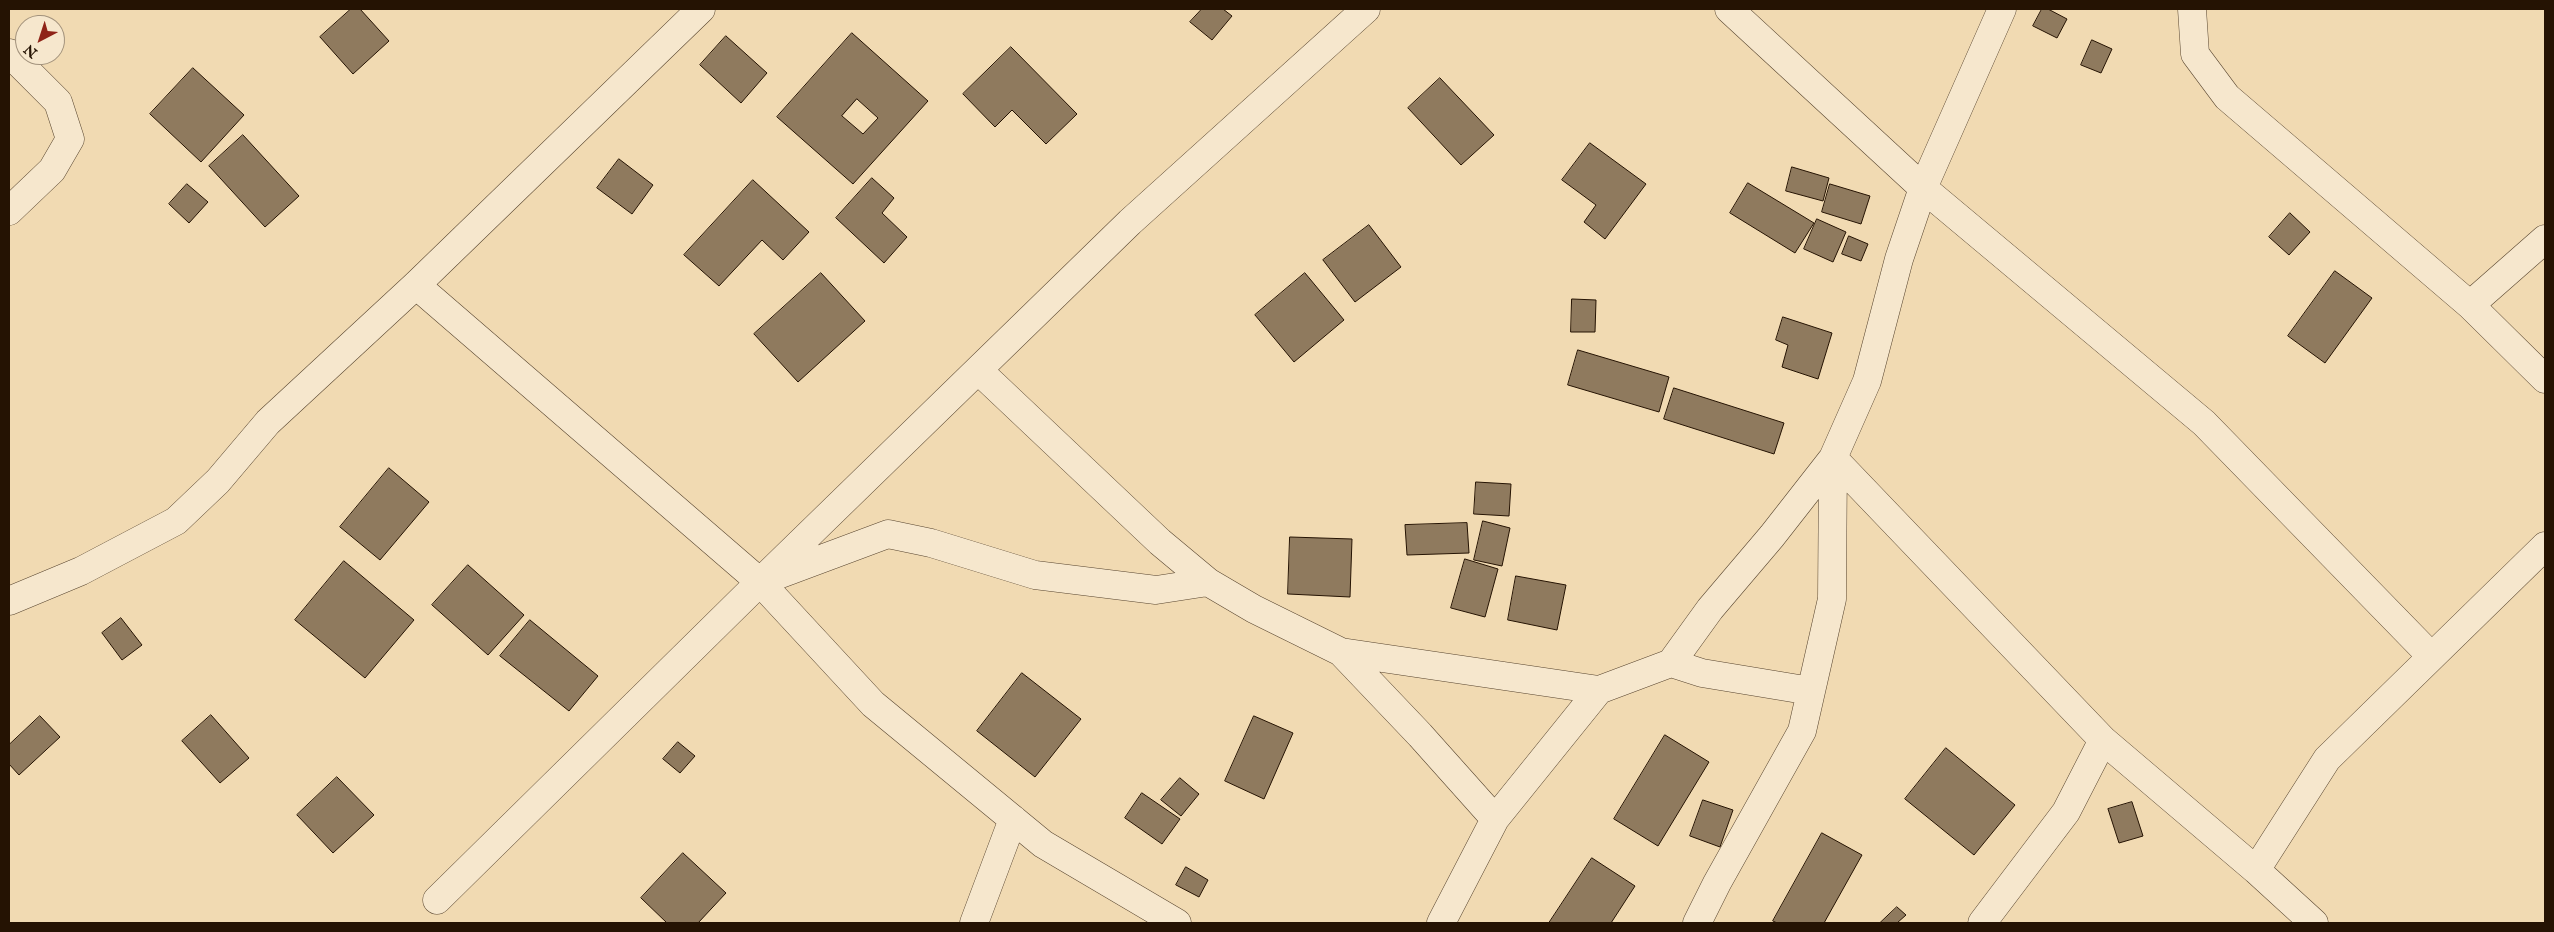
<!DOCTYPE html>
<html>
<head>
<meta charset="utf-8">
<style>
	body { margin:0 }
	#map { position:relative; width:2554px; height:932px; overflow:hidden; background:#f1dab2; font-family:"IM FELL English",serif }
	canvas { display:block }
	.frame { position:absolute; inset:0; border:10px solid #251303; pointer-events:none }
	.north { position:absolute; left:15px; top:15px; width:50px; height:50px; box-sizing:border-box; background:#f6e7cd; border:1px solid #a2927c; border-radius:50%; rotate:220deg; font-size:14px; font-weight:700; line-height:20px; text-align:center; color:#251303 }
	.north::after { content:''; display:block; margin:auto; width:18px; height:22px; background:#8f2418; clip-path:polygon(50% 0,100% 100%,50% 72%,0 100%) }
</style>
</head>
<body>
<div id="map">
<canvas width="2554" height="932"></canvas>
<div class="frame"></div>
<div class="north">N</div>
</div>
<script>
const c = document.querySelector('canvas').getContext('2d');
c.lineJoin = 'round';
function fill(path, color) {
  c.fillStyle = color;
  c.fill(path, 'evenodd');
}
function strokePath(path, color, width, dash) {
  c.strokeStyle = color;
  c.lineWidth = width;
  c.lineCap = dash ? 'butt' : 'round';
  c.setLineDash(dash || []);
  c.stroke(path);
}
const building = new Path2D(`
	M351,9h9l29,32 -36,33 -33,-37z
	M1202,9h21l9,7 -20,24 -22,-18z
	M2042,9h6l19,10 -10,19 -24,-12z
	M852,33l76,68 -75,83 -76,-67zM857,99l21,19 -15,16 -21,-18z
	M726,36l41,37 -26,30 -41,-38z
	M2092,40l20,9 -11,24 -20,-8z
	M1011,47l66,67 -31,30 -34,-34 -17,17 -32,-33z
	M193,68l51,47 -43,47 -51,-48z
	M1440,78l54,57 -33,30 -53,-57z
	M243,135l56,61 -34,31 -56,-61z
	M1590,143l56,41 -41,55 -21,-17 12,-17 -34,-25z
	M619,159l34,26 -21,29 -35,-26z
	M1792,167l37,11 -6,23 -37,-10z
	M872,178l22,20 -12,15 25,24 -23,26 -48,-45z
	M753,180l56,52 -26,28 -21,-20 -43,46 -35,-31z
	M1748,183l66,40 -19,30 -65,-40z
	M187,184l21,18 -19,21 -20,-19z
	M1830,184l40,12 -9,28 -39,-12z
	M2290,213l20,19 -21,23 -20,-18z
	M1817,219l29,13 -13,30 -29,-13z
	M1369,225l32,42 -46,35 -32,-42z
	M1849,236l19,8 -7,17 -19,-7z
	M2335,271l37,27 -47,65 -37,-27z
	M821,273l44,48 -67,61 -44,-48z
	M1305,273l39,47 -50,42 -39,-47z
	M1572,299l24,1 -1,32h-24z
	M1783,317l49,16 -14,46 -36,-12 6,-22 -12,-5z
	M1578,350l91,27 -10,35 -91,-27z
	M1674,388l110,35 -10,31 -110,-35z
	M389,468l40,34 -49,58 -40,-33z
	M1476,482l35,2 -2,32 -35,-2z
	M1483,521l27,7 -8,38 -28,-6z
	M1467,523l2,30 -62,2 -2,-30z
	M1290,537l62,2 -2,58 -62,-3z
	M1465,559l33,10 -13,48 -34,-9z
	M344,561l70,59 -49,58 -70,-58z
	M468,565l56,50 -36,40 -56,-50z
	M1516,576l50,9 -9,45 -49,-10z
	M121,618l21,27 -20,15 -20,-27z
	M530,620l68,56 -29,35 -69,-55z
	M1022,673l59,46 -46,58 -58,-46z
	M211,715l38,43 -29,25 -38,-42z
	M40,716l20,21 -41,38 -10,-11v-19z
	M1254,716l39,17 -29,66 -39,-18z
	M1665,735l44,27 -51,84 -44,-27z
	M678,742l17,14 -15,17 -17,-14z
	M1946,748l69,57 -41,50 -69,-56z
	M337,777l37,38 -41,38 -36,-38z
	M1180,778l19,16 -18,22 -20,-16z
	M1142,793l38,26 -18,25 -37,-26z
	M1703,800l30,10 -13,37 -30,-11z
	M2132,802l11,34 -24,7 -11,-34z
	M1822,833l40,22 -38,68h-47l-4,-2z
	M683,853l43,40 -28,30h-31l-26,-25z
	M1592,858l43,28 -24,37h-62z
	M1186,867l22,13 -9,17 -23,-12z
	M1897,907l9,8 -9,8h-17z`);
fill(building, '#8f7a5e');
strokePath(building, '#251303', 1);
const minor = new Path2D(`
	M1729,9l194,179 281,235 227,233
	M2192,9l3,45 32,43 243,208 75,74
	M9,53l49,49 12,37 -18,31 -43,41
	M416,285l344,297 113,122 170,140 134,79
	M2470,305l75,-66
	M978,370l182,172 48,40 46,27 87,43 258,38 72,-27 39,-54 62,-73 61,-78 34,-77 32,-122 24,-71 79,-179
	M1833,458l270,282 153,130 58,53
	M770,578l118,-44 43,9 104,32 121,15 52,-8
	M9,601l72,-30 95,-50 42,-40 50,-59 148,-137 285,-276
	M1341,652l79,83 75,84
	M1671,663l31,10 109,18
	M2256,870l71,-111 218,-213
	M437,900l323,-318 370,-360 236,-213
	M974,923l39,-104
	M1441,923l54,-104 104,-129
	M1697,923l20,-40 85,-152 30,-132 1,-141
	M1982,923l84,-111 37,-72`);
strokePath(minor, '#58452f', 29);
strokePath(minor, '#f6e7cd', 28);
</script>
</body>
</html>
